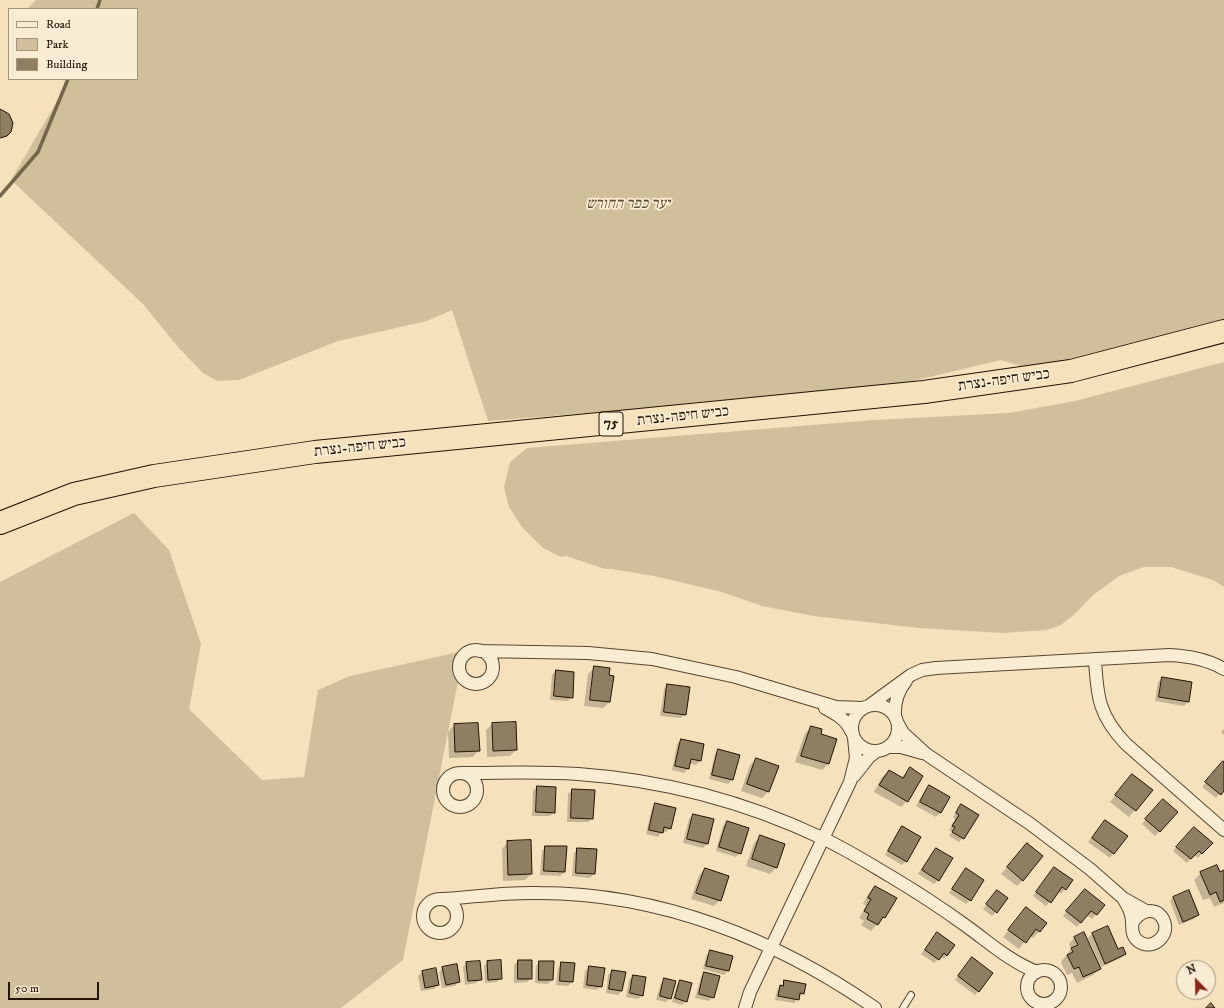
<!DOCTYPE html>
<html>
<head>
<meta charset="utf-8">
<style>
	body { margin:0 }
	#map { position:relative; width:1224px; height:1008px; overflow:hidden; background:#f5e1bb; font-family:"IM FELL DW Pica",serif }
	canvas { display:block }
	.legend { position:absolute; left:8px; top:8px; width:130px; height:72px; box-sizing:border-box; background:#f8ecd3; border:1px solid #a2957f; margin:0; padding:5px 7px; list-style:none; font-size:12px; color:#221301 }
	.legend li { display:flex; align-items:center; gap:8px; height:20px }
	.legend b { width:20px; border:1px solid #a2957f }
	.north { position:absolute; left:1176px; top:960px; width:40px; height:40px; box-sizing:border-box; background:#f8ecd3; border:1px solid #a2957f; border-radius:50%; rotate:337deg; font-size:11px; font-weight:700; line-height:16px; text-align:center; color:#221301 }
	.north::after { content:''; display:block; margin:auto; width:14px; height:18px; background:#8f2418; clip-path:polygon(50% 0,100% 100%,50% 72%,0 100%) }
	.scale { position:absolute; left:8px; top:982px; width:91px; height:18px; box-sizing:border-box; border:2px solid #221301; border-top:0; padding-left:5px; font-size:12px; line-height:14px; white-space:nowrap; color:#221301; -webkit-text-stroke:3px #f8ecd3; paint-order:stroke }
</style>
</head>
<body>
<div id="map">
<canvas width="1224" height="1008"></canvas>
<ul class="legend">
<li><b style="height:5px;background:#f8ecd3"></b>Road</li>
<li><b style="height:11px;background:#d1be9b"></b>Park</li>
<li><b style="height:11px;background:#907e62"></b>Building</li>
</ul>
<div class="north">N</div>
<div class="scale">50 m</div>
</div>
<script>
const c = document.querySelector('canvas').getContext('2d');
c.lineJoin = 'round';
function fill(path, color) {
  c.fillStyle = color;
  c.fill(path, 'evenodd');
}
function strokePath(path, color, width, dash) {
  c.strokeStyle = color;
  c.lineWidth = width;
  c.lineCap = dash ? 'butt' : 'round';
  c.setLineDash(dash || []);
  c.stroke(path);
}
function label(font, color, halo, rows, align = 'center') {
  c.font = font + ' "IM FELL DW Pica","Frank Ruhl Libre",serif';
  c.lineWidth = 3.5;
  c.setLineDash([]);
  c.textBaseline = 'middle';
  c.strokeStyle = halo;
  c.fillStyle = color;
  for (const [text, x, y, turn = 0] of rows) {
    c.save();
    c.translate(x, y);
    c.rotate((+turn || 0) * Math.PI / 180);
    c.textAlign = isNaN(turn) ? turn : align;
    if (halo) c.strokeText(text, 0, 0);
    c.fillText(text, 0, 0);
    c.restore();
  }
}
fill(new Path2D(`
	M36,0h1188v324l-95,25 -99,20 -29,-9 -131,31 -152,9 -79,9 -151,12 -36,-111 -25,11 -89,20 -99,39 -22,1 -14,-8 -25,-26 -35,-43 -132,-124 59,-101h67v-70h-110z
	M1224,362v225l-11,-7 -42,-13h-27l-25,9 -27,20 -15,16 -16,13 -14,5 -44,3 -84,-5 -105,-12 -52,-10 -40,-14 -68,-16 -42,-7h-7l-39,-13 -5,1 -18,-9 -21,-21 -13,-20 -5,-20 6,-25 17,-14 348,-28 134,-7 66,-12z
	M134,513l35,37 32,94 -12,65 73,71 42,-3 14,-87 32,-14 114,-25 -61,309 -62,48h-341v-426z`), '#d1be9b');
fill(new Path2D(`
	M594,668l14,8h5l-3,26 -7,6 -19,-2 4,-32z
	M556,671l16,26 -4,4 -18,-1 2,-25z
	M1162,678l26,24 -4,4 -29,-5 3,-19z
	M668,685l17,29 -4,4 -21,-2 4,-27z
	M515,723l1,27 -6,6 -23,1 -1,-27 6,-6z
	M454,725l25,25 -6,7 -24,1 -1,-26z
	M811,727l8,8 16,5 -7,24 -6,6 -27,-8 10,-29z
	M1224,729v6l-3,-3z
	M681,740l19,21 -4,4 -6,-2 -2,6 -4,4 -12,-3 5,-26z
	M719,750l13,30 -4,4 -19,-5 6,-25z
	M757,759l11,33 -6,6 -21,-7 9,-26z
	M1224,764v25l-8,9 -14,-11 17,-20z
	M910,769l-3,32 -6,6 -27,-15 8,-15 7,-6 12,7z
	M1126,781l25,9 -22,27 -19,-15z
	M537,787l17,25 -4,4h-18l1,-25z
	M929,787l20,10 -9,16 -4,4 -20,-11 9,-16z
	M572,790l20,28 -4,4h-21l1,-28z
	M656,804l14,24 -4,4 -4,-1 -4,6 -12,-3 6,-26z
	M1159,804l18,8 -22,24 -13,-12z
	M961,805l16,10 -14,23 -4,4 -10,-6 3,-4 -3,-2 6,-11 -2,-2z
	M693,815l20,5 -6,24 -4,4 -20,-5 6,-24z
	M1105,821l21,15 -16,22 -22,-16z
	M727,822l13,31 -4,4 -20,-6 7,-25z
	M902,827l4,34 -4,4 -17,-10 13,-24z
	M1190,832l21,11 -13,15 -4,-3 -7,8 -14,-12z
	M761,836l15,32 -6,6 -24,-8 8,-23z
	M508,842l23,32 -6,6 -22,1 -1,-32z
	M1027,844l-4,36 -6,6 -16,-12z
	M546,847l18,25 -4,4 -20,-1 2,-24z
	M578,849l16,25 -4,4 -18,-2 2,-23z
	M936,849l2,31 -4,4 -16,-10 14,-21z
	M1216,866l3,7 5,-2v32l-10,4 -4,-9 -7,2 -9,-20 7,-7z
	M1054,868l18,13 -11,13 -3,-3 -12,15 -13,-10z
	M705,869l15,31 -6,6 -23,-7 8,-24z
	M966,870l4,30 -4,4 -17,-11z
	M875,887l9,30 -13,14 -10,-6 3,-4 -5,-3 7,-12 -3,-2 6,-11z
	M997,891l-1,21 -4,4 -9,-7z
	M1081,894l23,11 -12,14 -5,-4 -10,12 -14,-11z
	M1174,897l24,18 -4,4 -15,6 -9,-24z
	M1026,908l14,23 -7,7 -3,-3 -11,14 -16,-12z
	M1107,928l11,22 7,4 -4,4 -20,9 -13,-29 4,-4z
	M934,937l13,18 -4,4 -3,-2 -6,6 -13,-9z
	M1075,937l25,32 -7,6 -16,8 -5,-10 -5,2 -6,-13 10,-13 -2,-5z
	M710,952l18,19 -4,4 -21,-6 3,-13z
	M518,961l13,17 -4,4 -13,1v-18z
	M488,962l13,16 -4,4 -12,1 -1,-17z
	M540,962l12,18 -4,4 -13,-1 1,-17z
	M467,963l13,16 -4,4 -11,2 -2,-18z
	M968,963l10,28 -3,4 -20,-15z
	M562,964h11l-1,18 -4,4 -12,-1 2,-17z
	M589,967l12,19 -4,4 -14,-2 2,-17z
	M443,968l16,14 -4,4 -13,2 -3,-16z
	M612,971l10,20 -4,4 -12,-2 2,-18z
	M422,972l16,13 -4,4 -13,2 -3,-15z
	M705,973l8,24 -4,4 -14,-3 6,-21z
	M633,976l9,19 -4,4 -12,-2 3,-17z
	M665,979l5,19 -4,4 -10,-2 5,-17z
	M681,981l5,20 -4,4 -10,-3 5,-17z
	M785,982l18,11 -9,10 -19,-3 2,-10z`), '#0003');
strokePath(new Path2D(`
	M97,9l3,-9
	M0,196l38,-44 30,-73`), '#75654b', 3.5);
const building = new Path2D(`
	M0,109l9,5 4,9 -2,9 -4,4 -7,2z
	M594,666l16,2 -1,7 5,1 -4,26 -20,-2z
	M556,670l18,2 -1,26 -19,-2z
	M1162,677l30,5 -3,20 -30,-5z
	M667,684l23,3 -4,28 -22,-3z
	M516,722l1,28 -24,1 -1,-28z
	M478,723l2,28 -25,1 -1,-28z
	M811,726l11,3 -1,5 16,5 -8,25 -28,-8z
	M681,739l23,5 -3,17 -10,-2 -2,10 -14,-3z
	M718,749l22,6 -7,25 -21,-5z
	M756,758l23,8 -10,26 -22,-8z
	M1223,761l1,1v29l-3,4 -16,-13z
	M910,767l13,9 -15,26 -29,-17 10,-15 14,8z
	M1132,774l21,16 -17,21 -21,-16z
	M929,785l21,12 -9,16 -21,-11z
	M537,786l19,1 -1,26 -19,-1z
	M572,789l23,1 -2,29 -22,-1z
	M1163,799l15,13 -18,20 -15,-13z
	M655,803l21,5 -5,21 -7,-2 -1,6 -14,-3z
	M961,804l18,11 -15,24 -12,-7 3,-5 -3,-1 7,-11 -3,-2z
	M693,814l21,5 -6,25 -21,-5z
	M1105,820l23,16 -14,18 -22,-16z
	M727,821l22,7 -8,26 -22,-7z
	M902,826l19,11 -14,25 -19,-11z
	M1194,827l19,16 -11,11 -3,-3 -8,8 -15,-12z
	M760,835l25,9 -8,24 -25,-9z
	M531,840l1,34 -24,1 -1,-34z
	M1027,843l16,13 -20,25 -16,-14z
	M545,846h22l-2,26 -21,-1z
	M577,848l20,1 -2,25 -19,-1z
	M936,848l17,10 -14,23 -17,-11z
	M1217,865l3,7 4,-2v30l-4,2 -4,-10 -6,3 -10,-23z
	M1054,867l19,13 -7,10 -4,-3 -11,16 -15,-11z
	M705,868l24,8 -8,25 -25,-8z
	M966,868l18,12 -13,21 -19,-12z
	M875,886l22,12 -12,20 -2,-1 -5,8 -11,-6 2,-5 -5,-3 7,-12 -3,-1z
	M1085,889l20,16 -8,10 -6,-4 -10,12 -15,-12z
	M997,890l11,8 -11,15 -11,-9z
	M1189,890l10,25 -16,7 -10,-25z
	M1026,907l21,16 -7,9 -4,-3 -10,14 -18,-13z
	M1108,926l10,23 5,-2 3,7 -21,10 -13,-31z
	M937,932l18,13 -8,11 -3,-3 -5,7 -14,-10z
	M1084,932l17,37 -18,8 -4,-10 -5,2 -7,-14 6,-3 -2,-4 7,-3 -4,-8z
	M710,950l23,6 -4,15 -23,-5z
	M972,957l21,16 -14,19 -21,-16z
	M501,960l1,19 -14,1 -1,-19z
	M518,960h14v19h-14z
	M480,961l2,19 -14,1 -2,-19z
	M539,961h15l-1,19h-14z
	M561,962l14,1 -2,19 -13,-1z
	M457,964l3,18 -14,3 -4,-18z
	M589,966l16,2 -3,19 -15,-2z
	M436,968l3,17 -14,3 -3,-17z
	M612,970l14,2 -4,19 -13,-2z
	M704,972l16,4 -6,22 -15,-4z
	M633,975l13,2 -3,19 -13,-3z
	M664,978l12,3 -5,18 -11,-3z
	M680,980l12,3 -5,19 -12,-4z
	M784,980l22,4 -2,10 -4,-1 -1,7 -21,-4 2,-11 3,1z
	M1211,1003l4,5h-9z`);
fill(building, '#907e62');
strokePath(building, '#221301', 1);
const lane = new Path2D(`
	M903,1008l8,-13`);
const street = new Path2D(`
	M459 667a17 17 0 1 1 34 0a17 17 0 1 1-34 0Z
	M479,651l109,2 64,6 84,18 100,30 27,1
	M1095,659c2,38 4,57 31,85l98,86
	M852 728a23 23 0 1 1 46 0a23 23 0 1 1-46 0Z
	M870,705l41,-30 11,-5 14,-2 233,-13c20,1 38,4 55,14
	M825,708c11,6 21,11 26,23
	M895,717c-1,-14 2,-25 11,-36
	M898,724l5,9 23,21 103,69 61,46 33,29 23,13
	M888,747h13l21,6
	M462,773c39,0 78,-2 116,1 85,6 168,28 244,64 24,11 46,25 68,38 27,16 53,33 79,52 22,16 42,34 68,44
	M443 790a17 17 0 1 1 34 0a17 17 0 1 1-34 0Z
	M854,776l15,-19 8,-6
	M1123,898c3,5 7,11 8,17 3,9 -2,19 7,26 14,11 34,-6 25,-22 -8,-14 -25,-8 -31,5
	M442,899c32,-2 64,-7 97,-6 121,0 237,46 336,115
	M423 916a17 17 0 1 1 34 0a17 17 0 1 1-34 0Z
	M1027 987a17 17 0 1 1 34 0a17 17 0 1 1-34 0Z
	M745,1008l5,-16 100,-210 6,-24 -2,-20`);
const highway = new Path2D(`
	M0,523l74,-29 80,-18 161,-24 609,-60 147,-21 153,-40`);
strokePath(lane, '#574630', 8);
strokePath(street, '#574630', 14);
strokePath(highway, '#221301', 24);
strokePath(lane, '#f8ecd3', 6);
strokePath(street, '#f8ecd3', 12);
strokePath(highway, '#f5e1bb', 22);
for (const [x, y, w] of [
	[611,424,24]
]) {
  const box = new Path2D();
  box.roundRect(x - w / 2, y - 12, w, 24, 3);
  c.fillStyle = '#f8ecd3';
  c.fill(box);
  strokePath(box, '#221301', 1);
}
label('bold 14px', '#221301', null, [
	["75",611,424]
]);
label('italic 15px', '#5f4f37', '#f8ecd3', [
	["יער כפר החורש",628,205]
]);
label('15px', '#221301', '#f8ecd3', [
	["כביש חיפה-נצרת",1004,381,-8],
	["כביש חיפה-נצרת",683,417,-6],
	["כביש חיפה-נצרת",360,448,-6]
]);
</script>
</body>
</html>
